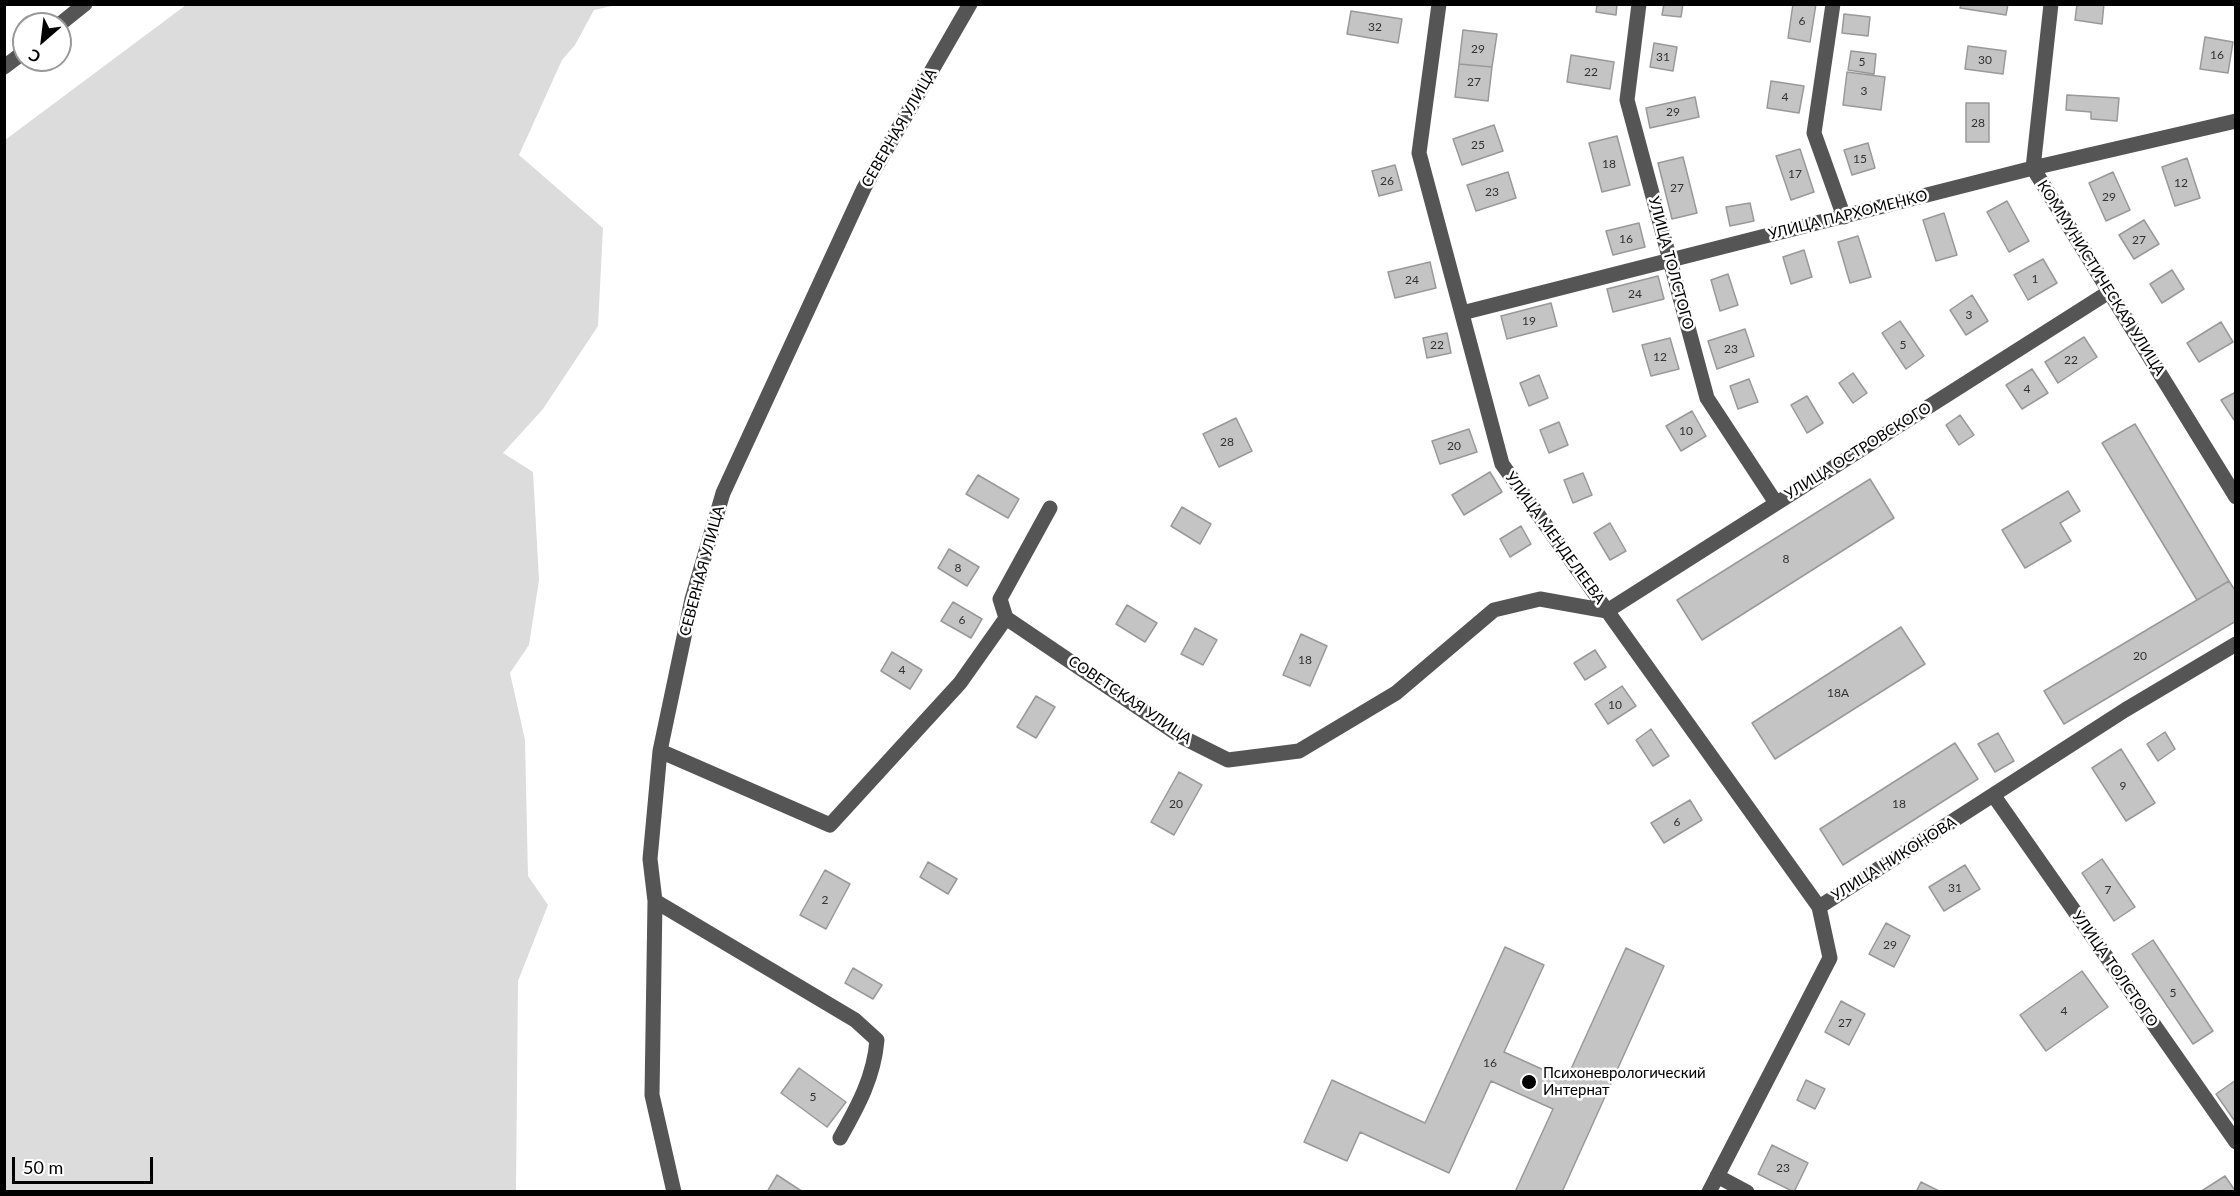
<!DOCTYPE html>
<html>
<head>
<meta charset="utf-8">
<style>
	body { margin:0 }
	#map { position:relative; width:2240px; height:1196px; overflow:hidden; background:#fff; font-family:Lato,sans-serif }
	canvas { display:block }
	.frame { position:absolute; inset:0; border:6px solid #000; pointer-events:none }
	.north { position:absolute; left:12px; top:12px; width:60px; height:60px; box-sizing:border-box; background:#fff; border:2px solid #999; border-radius:50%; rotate:208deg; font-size:16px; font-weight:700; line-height:24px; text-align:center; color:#000 }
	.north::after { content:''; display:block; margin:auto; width:21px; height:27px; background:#000; clip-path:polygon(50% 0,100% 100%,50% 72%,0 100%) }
	.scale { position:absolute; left:12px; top:1157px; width:141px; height:27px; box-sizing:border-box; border:3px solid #000; border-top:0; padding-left:8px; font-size:18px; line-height:21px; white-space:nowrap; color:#000; -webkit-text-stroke:4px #fff; paint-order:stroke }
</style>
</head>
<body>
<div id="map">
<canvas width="2240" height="1196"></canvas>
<div class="frame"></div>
<div class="north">С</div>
<div class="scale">50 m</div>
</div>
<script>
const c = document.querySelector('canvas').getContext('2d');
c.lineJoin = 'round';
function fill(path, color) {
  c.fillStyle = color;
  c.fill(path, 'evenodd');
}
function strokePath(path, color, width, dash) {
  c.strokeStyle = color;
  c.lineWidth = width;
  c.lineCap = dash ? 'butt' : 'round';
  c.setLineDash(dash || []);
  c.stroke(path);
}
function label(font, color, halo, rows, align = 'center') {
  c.font = font + ' Lato,sans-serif';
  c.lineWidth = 5;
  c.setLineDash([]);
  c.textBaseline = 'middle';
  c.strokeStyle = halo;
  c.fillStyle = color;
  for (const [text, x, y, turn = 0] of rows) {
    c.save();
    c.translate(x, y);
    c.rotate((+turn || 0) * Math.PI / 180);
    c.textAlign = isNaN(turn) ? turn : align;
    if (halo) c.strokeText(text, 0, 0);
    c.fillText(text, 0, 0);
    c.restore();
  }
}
fill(new Path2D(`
	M186,5h430l-22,5 -19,35 -13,15 -43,95 84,73 -5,98 -55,83 -40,44 30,19 6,108 -10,65 -19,28 15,67 3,136 20,29 -30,76 -2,210h-511v-1051z`), '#dcdcdc');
const building = new Path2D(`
	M1597,4h20l-1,11 -20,-3z
	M1664,4h19l-2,13 -19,-2z
	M1793,4h23l-6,38 -22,-4z
	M1961,4h47l-2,11 -46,-7z
	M2077,4h27l-2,20 -27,-4z
	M1351,11l51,8 -4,24 -51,-9z
	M1844,14l26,3 -2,19 -26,-3z
	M1463,30l34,4 -5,33 -33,-3z
	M2205,37l28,5 -5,31 -28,-4z
	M1654,43l23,4 -4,24 -23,-4z
	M1968,46l38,5 -3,23 -38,-5z
	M1851,51l25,3 -2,20 -26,-4z
	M1571,55l43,7 -4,27 -43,-7z
	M1459,64l33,3 -4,34 -33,-4z
	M1847,72l38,5 -4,33 -38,-5z
	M1771,81l33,5 -5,27 -32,-5z
	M2067,95l52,3 -2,23 -26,-2v-7l-25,-2z
	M1695,97l4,20 -49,11 -4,-20z
	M1966,103h23v39h-23z
	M1494,125l9,26 -41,14 -9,-26z
	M1617,136l13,49 -28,7 -13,-49z
	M1868,143l7,25 -23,7 -8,-25z
	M1800,149l14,43 -23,8 -15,-44z
	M1683,157l14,56 -25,6 -14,-56z
	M2187,158l13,40 -25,8 -13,-39z
	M1395,165l7,25 -23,6 -7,-25z
	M1508,172l8,26 -40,13 -9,-26z
	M2113,172l17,38 -24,11 -17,-38z
	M2007,201l22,40 -20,11 -22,-40z
	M1750,203l4,18 -24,5 -4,-19z
	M1944,213l13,42 -21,6 -13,-41z
	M2144,220l15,24 -25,15 -15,-24z
	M1639,223l6,24 -32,8 -7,-24z
	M1858,236l13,41 -21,6 -12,-41z
	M1804,250l8,27 -21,7 -8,-27z
	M2043,259l14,24 -29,17 -14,-25z
	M1430,262l6,26 -41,10 -7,-26z
	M2172,270l12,19 -22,14 -12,-19z
	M1728,274l10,31 -18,6 -9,-31z
	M1658,276l6,23 -51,13 -6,-23z
	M1972,295l16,26 -22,14 -16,-25z
	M1551,303l6,23 -50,13 -6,-23z
	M1900,321l24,35 -18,13 -24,-36z
	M2221,322l12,20 -34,20 -12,-19z
	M1745,329l9,27 -37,13 -9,-28z
	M1447,333l4,20 -24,5 -4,-20z
	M2084,337l13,20 -39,26 -13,-21z
	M1670,338l9,31 -28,7 -9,-31z
	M2032,369l16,24 -26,16 -16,-24z
	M1853,373l14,20 -14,10 -14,-20z
	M1539,375l9,23 -19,8 -9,-23z
	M1749,379l9,23 -20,7 -8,-23z
	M2236,392v26l-2,2 -13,-20z
	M1807,396l16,27 -16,10 -16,-28z
	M1692,411l14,25 -25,15 -15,-25z
	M1960,415l14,20 -15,10 -13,-20z
	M1236,418l16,33 -33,16 -16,-33z
	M1559,422l9,23 -19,8 -9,-23z
	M2135,424l94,157 -32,19 -95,-157z
	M1469,429l8,23 -37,12 -8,-23z
	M1490,472l12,20 -38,23 -12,-20z
	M1583,473l9,22 -19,8 -9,-23z
	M978,475l41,24 -11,19 -42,-24z
	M1870,479l24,39 -192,122 -25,-40z
	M2068,491l12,20 -20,12 11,18 -46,27 -23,-38z
	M1182,507l29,17 -11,20 -29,-18z
	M1610,523l16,28 -16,9 -16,-27z
	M1521,526l10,18 -21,13 -10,-18z
	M949,549l30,18 -12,19 -29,-18z
	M2229,581l7,11v29l-172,103 -20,-33z
	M953,602l29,17 -11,19 -30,-17z
	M1127,605l30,18 -12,19 -29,-18z
	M1901,627l24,37 -150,95 -23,-36z
	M1195,628l22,12 -14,25 -22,-11z
	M1301,634l26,12 -17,40 -27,-11z
	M1595,650l11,17 -21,13 -11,-17z
	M892,652l30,18 -12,19 -29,-18z
	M1622,686l14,20 -28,18 -13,-20z
	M1036,696l19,11 -19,31 -19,-11z
	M1651,729l18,27 -16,10 -17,-26z
	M2165,732l10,17 -17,12 -11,-17z
	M1998,733l16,28 -19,11 -17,-28z
	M1955,743l23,36 -135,86 -23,-36z
	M2121,749l34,54 -29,18 -34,-53z
	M1179,772l23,13 -28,50 -23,-13z
	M1690,800l12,20 -38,23 -13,-20z
	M2102,859l33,48 -21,14 -32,-48z
	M928,862l29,17 -9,15 -28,-17z
	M1965,865l15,24 -36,22 -15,-24z
	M825,870l25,14 -24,45 -26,-14z
	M1886,923l24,13 -16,31 -25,-13z
	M2153,940l60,91 -20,13 -61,-90z
	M1505,947l39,18 -40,87 62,28 60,-132 38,18 -102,226h-47l38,-83 -62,-28 -42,92 -89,-41 -13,29 -43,-19 28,-62 93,43z
	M853,968l29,17 -9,14 -28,-16z
	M2082,971l26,36 -62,44 -26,-36z
	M1841,1001l24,13 -16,31 -24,-13z
	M799,1068l47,34 -19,25 -46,-34z
	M1806,1080l19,9 -10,20 -18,-9z
	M2236,1080v43l-20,-29z
	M1772,1145l36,18 -14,29 -36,-18z
	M777,1175l26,17h-36z
	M2225,1176l11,16h-36z
	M1921,1182l18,9 -1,1h-22z`);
fill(building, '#c4c4c4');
strokePath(building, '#999', 1.5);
strokePath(new Path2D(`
	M1439,4l-20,149 83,311 317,443
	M1639,4l-12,96 80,298 69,105
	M1833,4l-19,129 30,84
	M2051,4l-18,164 203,329
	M60,24l25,-20
	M4,67l20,-15
	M1462,313l571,-145 203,-47
	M1006,618l-6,-19 50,-91
	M660,751l170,74 130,-142 46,-65 176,119 46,23 71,-9 97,-58 98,-83 46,-11 67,12 502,-319
	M1994,796l242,346
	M655,901l200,119 22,20c-3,37 -19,66 -37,98
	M1717,1176l30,16
	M674,1192l-22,-97 3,-194 -5,-42 10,-108 32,-152 31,-106 141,-305 106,-184
	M1709,1192l121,-234 -11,-51 306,-197 111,-66`), '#555', 15);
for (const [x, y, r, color] of [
	[1529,1082,8,"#000"]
]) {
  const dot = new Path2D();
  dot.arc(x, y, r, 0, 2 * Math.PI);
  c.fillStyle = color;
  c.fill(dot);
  strokePath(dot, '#fff', 2);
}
label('12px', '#313131', null, [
	["6",1802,21],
	["32",1375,27],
	["29",1478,49],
	["16",2217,55],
	["31",1663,57],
	["30",1985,60],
	["5",1862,62],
	["22",1591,72],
	["27",1474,82],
	["3",1864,91],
	["4",1785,97],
	["29",1673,112],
	["28",1978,123],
	["25",1478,145],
	["15",1860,159],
	["18",1609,164],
	["17",1795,174],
	["26",1387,181],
	["12",2181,183],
	["27",1677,188],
	["23",1492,192],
	["29",2109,197],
	["16",1626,239],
	["27",2139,240],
	["1",2035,279],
	["24",1412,280],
	["24",1635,294],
	["3",1969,315],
	["19",1529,321],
	["22",1437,345],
	["5",1903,345],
	["23",1731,349],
	["12",1660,357],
	["22",2071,360],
	["4",2027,389],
	["10",1686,431],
	["28",1227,442],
	["20",1454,446],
	["8",1786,559],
	["8",958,568],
	["6",962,620],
	["20",2140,656],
	["18",1305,660],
	["4",902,670],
	["18А",1838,693],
	["10",1615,705],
	["9",2123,786],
	["20",1176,804],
	["18",1899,804],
	["6",1677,822],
	["31",1955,888],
	["7",2108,890],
	["2",825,900],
	["29",1890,945],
	["5",2173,993],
	["4",2064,1011],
	["27",1845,1023],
	["16",1490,1063],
	["5",813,1097],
	["23",1783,1168]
]);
label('15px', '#000', '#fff', [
	["СЕВЕРНАЯ УЛИЦА",899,128,-60],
	["УЛИЦА ПАРХОМЕНКО",1848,215,-14],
	["УЛИЦА ТОЛСТОГО",1671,263,75],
	["КОММУНИСТИЧЕСКАЯ УЛИЦА",2101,278,58],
	["УЛИЦА ОСТРОВСКОГО",1858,451,-32],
	["УЛИЦА МЕНДЕЛЕЕВА",1555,538,54],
	["СЕВЕРНАЯ УЛИЦА",702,571,-75],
	["СОВЕТСКАЯ УЛИЦА",1130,700,34],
	["УЛИЦА НИКОНОВА",1894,859,-32],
	["УЛИЦА ТОЛСТОГО",2115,969,55]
]);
label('15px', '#000', '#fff', [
	["Психоневрологический",1543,1073],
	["Интернат",1543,1090]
], 'left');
</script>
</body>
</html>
